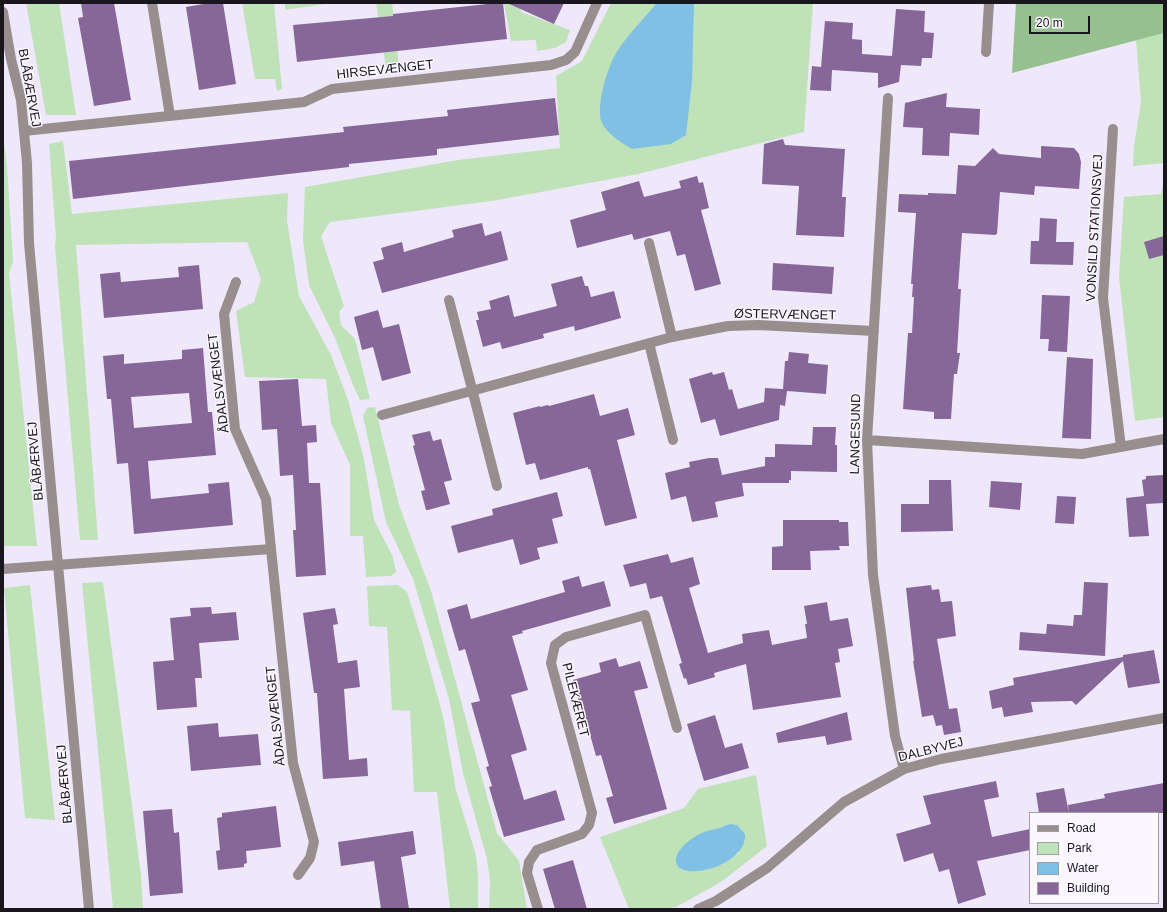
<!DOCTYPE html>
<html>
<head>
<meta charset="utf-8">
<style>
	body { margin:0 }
	#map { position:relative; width:1167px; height:912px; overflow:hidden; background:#efe8fa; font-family:Helvetica,sans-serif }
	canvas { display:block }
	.frame { position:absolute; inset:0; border:4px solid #19171d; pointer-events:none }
	.legend { position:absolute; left:1029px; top:812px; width:130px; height:92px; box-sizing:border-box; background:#faf7ff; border:1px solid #a09da5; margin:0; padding:5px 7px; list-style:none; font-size:12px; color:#19171d }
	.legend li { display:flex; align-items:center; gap:8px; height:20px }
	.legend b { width:20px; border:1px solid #a09da5 }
	.scale { position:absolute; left:1029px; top:16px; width:61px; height:18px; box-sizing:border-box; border:2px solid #19171d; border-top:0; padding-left:5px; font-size:12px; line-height:14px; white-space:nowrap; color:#19171d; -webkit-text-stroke:3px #faf7ff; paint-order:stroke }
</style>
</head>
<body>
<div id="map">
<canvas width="1167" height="912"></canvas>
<div class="frame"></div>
<ul class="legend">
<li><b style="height:5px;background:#978e8d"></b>Road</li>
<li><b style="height:11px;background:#bfe2b8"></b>Park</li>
<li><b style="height:11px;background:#80c0e4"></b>Water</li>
<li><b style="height:11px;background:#876799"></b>Building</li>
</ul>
<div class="scale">20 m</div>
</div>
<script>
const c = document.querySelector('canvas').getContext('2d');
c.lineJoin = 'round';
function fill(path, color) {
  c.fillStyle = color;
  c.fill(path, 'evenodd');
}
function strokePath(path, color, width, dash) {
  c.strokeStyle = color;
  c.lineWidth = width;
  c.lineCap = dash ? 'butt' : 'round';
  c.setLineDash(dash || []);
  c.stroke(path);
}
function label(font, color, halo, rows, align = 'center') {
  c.font = font + ' Helvetica,sans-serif';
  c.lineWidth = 3;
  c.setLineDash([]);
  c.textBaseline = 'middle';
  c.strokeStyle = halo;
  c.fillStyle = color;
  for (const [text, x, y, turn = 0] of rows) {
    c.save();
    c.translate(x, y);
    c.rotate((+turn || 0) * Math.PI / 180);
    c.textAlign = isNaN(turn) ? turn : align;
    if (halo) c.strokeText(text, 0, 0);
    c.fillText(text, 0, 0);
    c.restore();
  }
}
fill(new Path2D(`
	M26,3h33l17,112h-30z
	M242,3h32l8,86 -5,2 -2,-12h-20z
	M285,3h47l-47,7z
	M376,3h16l7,63 -13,2z
	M504,3h14l3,9 49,18 -4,12 -11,6 -18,3 -1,-11 -25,1z
	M611,3h202l-9,129 -166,42 -146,27 -162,21 -9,14 23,70 -5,6 2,13 14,14 15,60 -10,1 -7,-15 -18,-47 -26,-53 -6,-45 2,-53 153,-27 102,-12 -4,-72 26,-15z
	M1164,33v130l-31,3 1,-20 7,-44 -5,-62z
	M3,134l4,32 6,95 -4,12 28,273h-34z
	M63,141l9,73 216,-21 -1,28 12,75 32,59 17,45 16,59 10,61 19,37 3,15 -5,4 -25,1 -3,-41h-13v-71l-19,-42 -5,-44 -81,-2 -9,-66 18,-9 7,-23 -14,-37 -171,3 22,295h-18l-25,-293 1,-9 -7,-94z
	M1164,178v239l-29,4 -16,-144 5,-80 37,-3z
	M375,407l24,98 32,86 66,242 22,28 8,48h-38l1,-28 -3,-22 -24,-86 -14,-74 -36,-120 -27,-57 -23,-106 4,-8z
	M103,582l38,293 2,34h-30l-31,-326z
	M30,585l25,235 -30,-2 -21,-230z
	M398,585l9,7 15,48 21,76 13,74 20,65 2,22v32h-28l-13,-117h-23l-4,-81 -18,-1 -5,-83 -18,-1 -2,-40z
	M756,775l11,71 -46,36 -45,25 -11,2h-36l-29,-72 84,-29 14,-19zM730,824l9,29 -18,12 -44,-8c6,-12 16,-21 28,-25 4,-2 10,-1 13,-3 4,-2 7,-4 12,-5z`), '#bfe2b8');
fill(new Path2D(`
	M1016,3h148v30l-152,40z`), '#96c08e');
fill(new Path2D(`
	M657,3h37l-2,78 -6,54 -15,9 -39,5c-10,-6 -25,-15 -30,-26 -7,-16 6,-59 16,-73 10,-15 27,-33 39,-47z
	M730,824l7,1 8,9c2,25 -40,42 -61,36 -4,-1 -7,-4 -8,-8 -2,-13 20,-28 31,-31 3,-1 6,-1 9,-2 5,-1 9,-4 14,-5z`), '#80c0e4');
fill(new Path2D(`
	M81,3h33l17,97 -37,6 -16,-88 5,-1z
	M209,3h14l13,81 -37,6 -13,-83z
	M497,3h6l4,36 -210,23 -4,-37 100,-9v-2z
	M507,3h57l-10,21z
	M896,9l29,2 -1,21 10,1 -2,25h-10l-1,8 -20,-1 -2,17 -21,6v-15l-46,-3 -1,21 -21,-1 2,-24 9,1 4,-46 28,2 -1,16 10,1v14l30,2z
	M947,93l-1,14 34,2 -1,26 -29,-2 -1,23 -27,-1 1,-27 -20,-1 2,-24z
	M555,98l4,37 -122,14v6l-88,9v3l-276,32 -4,-38 275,-29 -1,-5 105,-11 -1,-6z
	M783,139l2,6 60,4 -3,48h4l-2,40 -48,-2 3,-49 -37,-2 2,-40z
	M1041,146l33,2 5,6 2,8 -2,27 -44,-3 -1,9 -34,-3 -3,42h-1v1l-34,-2 -4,56h3l-4,64h3l-3,21h-3l-3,45h-17v-7l-31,-3 5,-76h4l2,-36h-2l1,-13h-2l5,-71 -18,-1 1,-18 29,1v-2l28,1 2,-29 17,1 18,-18 6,6 42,4z
	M697,176l2,7 4,-1 6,26 -8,2 20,74 -26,7 -10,-37 -8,2 -7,-25 -36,9 -2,-6 -55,14 -7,-28 36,-10 -5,-18 38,-11 5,16 37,-9 -2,-7z
	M1040,218l17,1 -1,23h18l-1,23 -43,-1 1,-23h8z
	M482,223l3,13 16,-5 7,29 -126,33 -9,-31 11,-3 -3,-11 21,-6 2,10 50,-15 -2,-7z
	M1164,236v19l-15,4 -5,-17z
	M773,263l61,4 -2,27 -60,-4z
	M199,265l4,44 -99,9 -4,-44 20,-2 1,10 58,-5 -1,-10z
	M582,276l3,10h3l3,11 23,-6 7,27 -46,13 -1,-5 -31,8 1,4 -42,11 -2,-7 -17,5 -7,-27h3l-2,-8 14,-3 -2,-8 20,-6 5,22 43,-11 -6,-22z
	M1042,295l28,1 -3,56 -19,-1 1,-12h-9z
	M378,310l5,18 16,-4 12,49 -29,8 -9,-34 -11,3 -8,-33z
	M203,348l5,64h4l4,43 -68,6 3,38 58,-6 -1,-9 21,-2 4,43 -99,9 -6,-71 -11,1 -6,-65h-4l-4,-43 21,-2v10l58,-5v-9zM189,393l3,30 -58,5 -3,-31z
	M789,352l20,2 -1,9 20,2 -2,29 -39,-3 -2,15 -5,-1 -1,15 -59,16 -5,-17 -14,4 -12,-44 23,-7 1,3 11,-3 5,18 3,-1 6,20 26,-7 1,-14 18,1 2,-28h3z
	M1067,357l26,2 -2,80 -29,-1z
	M298,379l4,47 14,-1 1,17 -10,1 2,40h11l6,92 -30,2 -3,-47h3l-3,-55 -13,1 -3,-47 -15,1 -3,-49z
	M594,394l6,22 28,-8 7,27 -18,5 20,78 -32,8 -15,-57h-2v-2l-48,13 -5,-17 -9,2 -13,-52 27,-7v1l8,-2 1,1z
	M813,427h23l-1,18h2v27l-46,-1v9h-2v3h-47l2,13 -29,6 3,15 -26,5 -6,-26 -15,4 -6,-27 25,-6 -1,-5 20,-4h9l4,17 43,-9v-9h10v-13l37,1z
	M430,431l3,10 8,-2 11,41 -8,2 6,22 -22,6h-2l-5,-19 4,-1 -12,-44 2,-1 -3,-10z
	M1164,475v28l-18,1 3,32 -20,1 -3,-39 18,-2 -2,-16 4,-1v-3z
	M929,480h22l2,51 -52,1v-28h28z
	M991,481l31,2 -2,27 -31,-3z
	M557,492l6,24 -11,3 6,24 -21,5 3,11 -20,6 -7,-26 -55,14 -7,-27 42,-11 -1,-6z
	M1057,496l19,1 -2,27 -19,-1z
	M783,520h56v2h9l1,24h-10l1,4 -30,1 1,19h-39v-23l11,-1z
	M668,554l3,9 22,-6 7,27 -11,4 19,65 35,-10 -1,-9 27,-4 3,15 35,-7 -2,-14h2l-3,-18 23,-4 3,19 18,-3 5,28 -15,3 2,13 -5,1 6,34 -88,13 -7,-46 -32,9 1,4 -27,8 -2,-7 -2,1 -5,-15 3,-1 -20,-67 -12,3 -4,-16 -16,4 -7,-22z
	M579,576l3,11 22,-6 7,25 -89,25 1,2 -11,3 16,54 -17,5 16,55 -16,5 13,45 32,-10 9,30 -61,17 -15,-50 3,-1 -6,-19 3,-1 -18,-63 9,-2 -15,-52 -6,2 -12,-41 20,-6 4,15 94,-27 -3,-11z
	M1084,582l24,1 -3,73 -86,-6 1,-18 26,2 1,-10 26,2 1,-11h8z
	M931,585l1,5 7,-1 2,13 11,-1 4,35 -19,3 12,70 8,-1 4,24 -17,3 -2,-10 -6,1 -3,-11 -11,2 -9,-56h1l-8,-73z
	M211,607l1,7 24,-2 3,28 -40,3 3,35h-7l2,29 -40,3 -4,-48 21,-2 -4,-42 21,-2 -1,-8z
	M335,608l3,16 -5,1 5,38 19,-3 3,27 -16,2 5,71 18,-2 1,18 -45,3 -6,-86h-3l-11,-80z
	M1154,650l6,33 -32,5 -5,-27 -47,44 -4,-4 -41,1 2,10 -29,5 -2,-10 -10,2 -3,-18 25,-6 -1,-7 110,-21v-2z
	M616,658l3,9 21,-6 8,27 -14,3 33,118 -53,15 -8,-26 7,-2 -12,-41 -5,1 -14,-50h-2l-7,-26 28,-8 -2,-9z
	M847,712l5,28 -25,5 -2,-9 -47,7 -2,-10z
	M715,715l10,33 17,-5 7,25 -45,13 -17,-57z
	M218,723l1,14 39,-3 3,31 -70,6 -4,-45z
	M996,781l3,16 -15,3 8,37 38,-8v21l-53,11 9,34 -28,9 -9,-35 -10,3 -6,-19 -29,9 -8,-28 35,-10 -8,-28z
	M1164,783v30h-95l-1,-8 37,-7 -1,-4z
	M1064,788l5,25h-30l-3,-20z
	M276,806l5,41 -35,4 1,12 -3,1v3l-26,3 -2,-19 4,-1 -3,-32 5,-1v-4z
	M172,809l2,24 5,-1 4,61 -33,3 -7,-85z
	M413,831l3,23 -15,3 8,52h-28l-7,-48 -33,5 -3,-24z
	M573,860l14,49h-32l-12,-40z`), '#876799');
strokePath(new Path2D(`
	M152,3l18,113
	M3,12l8,47 10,41 6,63 2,80 60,666
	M986,52l3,-49
	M888,98l-21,342 6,135 22,161 9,33
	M1113,129l-10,169 18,149
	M24,131l280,-29 28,-13 219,-24 15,-5 9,-8 22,-49
	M649,243l23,94
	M449,300l48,186
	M649,343l24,97
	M382,415l290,-78 56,-11 30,-1 116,6
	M867,440l215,14 82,-15
	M271,549l22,214 21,79 -4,16 -12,17
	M3,569l268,-20 -5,-50 -31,-70 -11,-115 12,-32
	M538,909l-11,-36 2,-11 8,-12 45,-16 7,-9 3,-12 -41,-150 4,-18 11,-8 79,-22 32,113
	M698,909l18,-8 51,-33 77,-66 60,-33 37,-10 223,-41`), '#978e8d', 10);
label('13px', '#19171d', '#faf7ff', [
	["HIRSEVÆNGET",385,70,-6],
	["BLÅBÆRVEJ",29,88,80],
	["VONSILD STATIONSVEJ",1095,228,-87],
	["ØSTERVÆNGET",785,315,1],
	["ÅDALSVÆNGET",219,383,-97],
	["LANGESUND",856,434,-89],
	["BLÅBÆRVEJ",36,461,-95],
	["PILEKÆRET",575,700,76],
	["ÅDALSVÆNGET",276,716,-96],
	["DALBYVEJ",931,750,-14],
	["BLÅBÆRVEJ",65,784,-95]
]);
</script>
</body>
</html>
